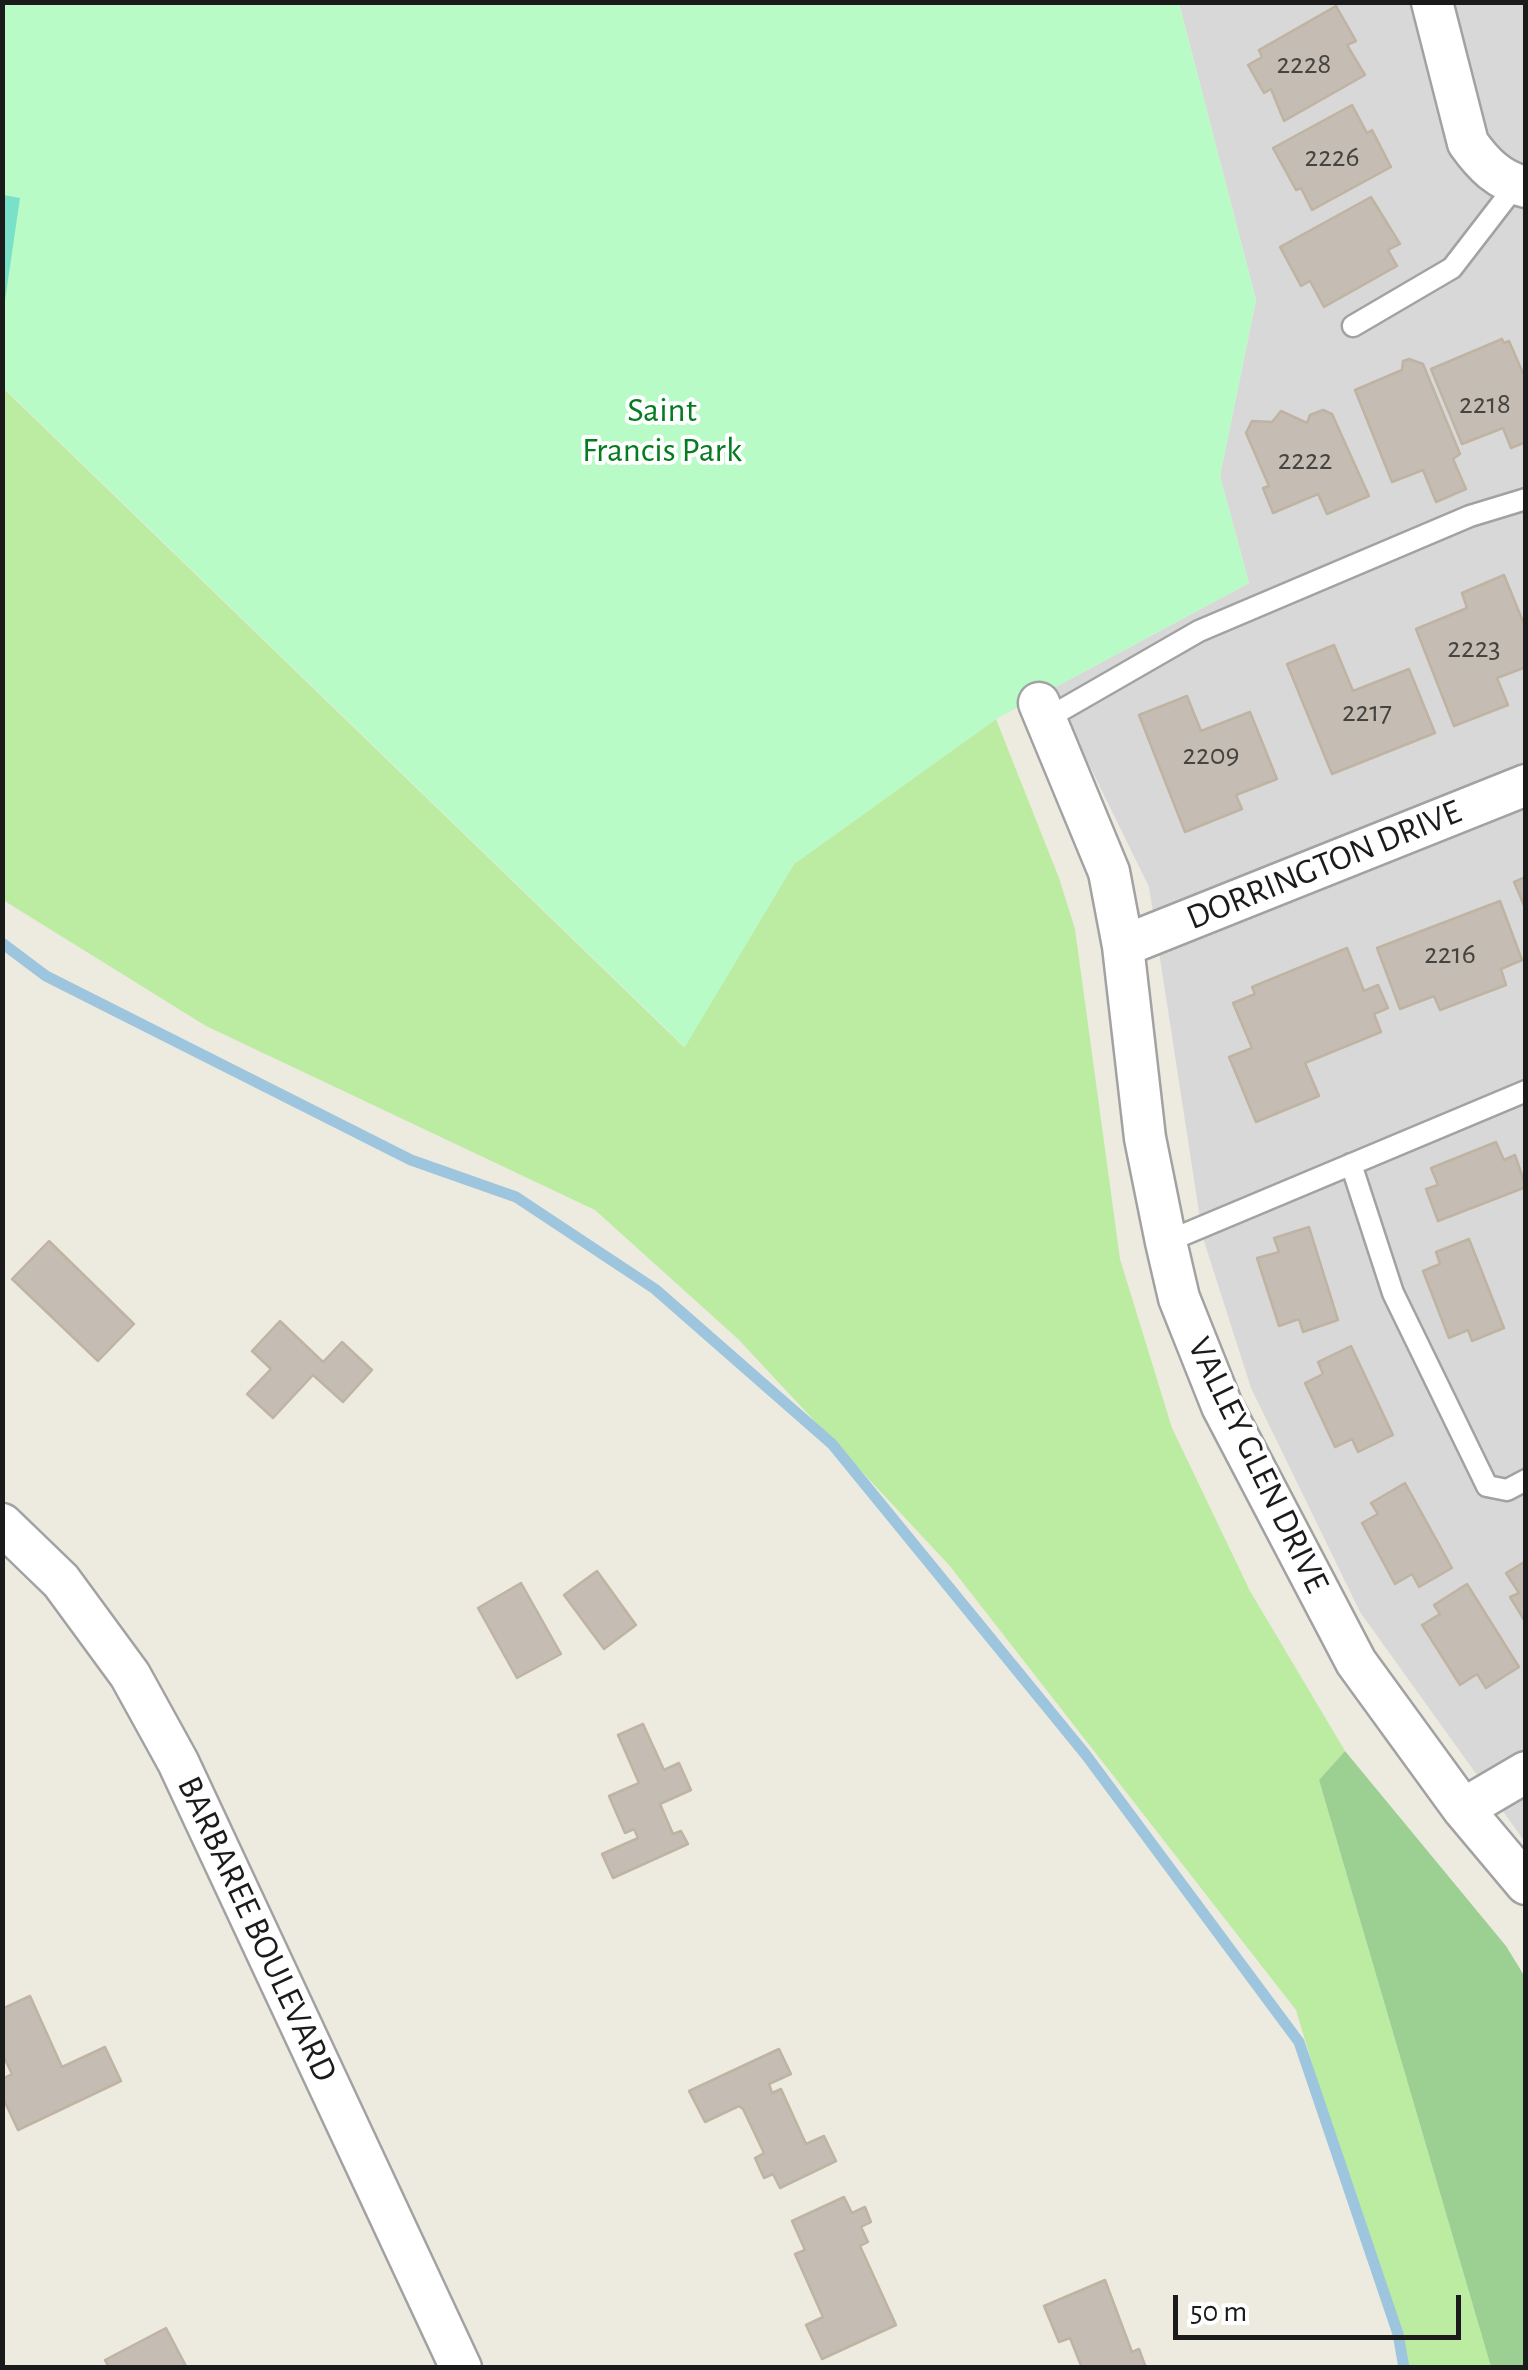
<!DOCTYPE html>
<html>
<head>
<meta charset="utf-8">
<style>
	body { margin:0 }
	#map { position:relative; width:1528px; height:2370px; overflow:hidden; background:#edebe0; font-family:"Alegreya Sans",sans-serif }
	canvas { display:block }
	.frame { position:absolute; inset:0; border:5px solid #1b1b1b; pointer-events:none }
	.scale { position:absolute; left:1173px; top:2295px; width:288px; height:45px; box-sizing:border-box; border:5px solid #1b1b1b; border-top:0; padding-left:12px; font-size:30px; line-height:35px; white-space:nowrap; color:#1b1b1b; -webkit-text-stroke:8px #fff; paint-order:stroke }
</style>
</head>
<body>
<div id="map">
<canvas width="1528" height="2370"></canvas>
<div class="frame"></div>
<div class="scale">50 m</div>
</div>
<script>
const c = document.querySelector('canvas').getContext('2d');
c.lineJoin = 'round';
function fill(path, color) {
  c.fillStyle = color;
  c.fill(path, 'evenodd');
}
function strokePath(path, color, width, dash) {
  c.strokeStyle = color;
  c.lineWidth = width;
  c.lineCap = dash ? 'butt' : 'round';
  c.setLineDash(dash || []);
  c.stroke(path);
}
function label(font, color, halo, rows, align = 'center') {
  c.font = font + ' "Alegreya Sans",sans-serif';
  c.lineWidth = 8;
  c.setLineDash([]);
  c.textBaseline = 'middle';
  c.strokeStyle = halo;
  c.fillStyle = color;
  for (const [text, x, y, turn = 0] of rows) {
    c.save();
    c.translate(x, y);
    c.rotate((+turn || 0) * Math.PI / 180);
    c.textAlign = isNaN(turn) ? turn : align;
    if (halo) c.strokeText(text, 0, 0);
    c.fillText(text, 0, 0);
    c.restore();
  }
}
fill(new Path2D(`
	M1179,3h346v1839l-165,-230 -109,-224 -48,-150 -54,-351 -97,-198 197,-106 -29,-107 36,-176z`), '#d9d8d8');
fill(new Path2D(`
	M2,387l682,660 110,-183 202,-145 63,159 16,51 45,330 52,169 78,163 95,160 -26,29 172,587h-88l-107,-357 -347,-445 -211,-226 -143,-129 -389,-184 -203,-126z`), '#bceba2');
fill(new Path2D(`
	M1345,1751l161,195 19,31v390h-34l-172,-587z`), '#9ccf92');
fill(new Path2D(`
	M2,3h1177l77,297 -36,176 29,107 -253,136 -202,145 -109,183 -682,-660z`), '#b8fbc7');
fill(new Path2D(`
	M3,195l17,3 -17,116h-1z`), '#79e1c7');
strokePath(new Path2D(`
	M2,943l44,33 365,184 105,37 139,92 177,155 254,311 213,287 99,292 6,34`), '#9dc6de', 11);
const building = new Path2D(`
	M1336,6l20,35 -9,4 18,30 -81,46 -13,-32 -7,4 -16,-28 14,-8 -3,-7z
	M1352,105l15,28 5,-3 19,37 -79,43 -11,-22 -5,2 -23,-42z
	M1371,197l29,47 -12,6 9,16 -73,41 -14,-26 -9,5 -21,-39z
	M1502,339l2,4 5,-2 17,39v62l-15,6 -8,-20 -41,16 -31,-75z
	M1409,359l14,5 37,90 -7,5 13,30 -30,13 -13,-32 -31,12 -37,-92 47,-20 1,-9z
	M1323,410l9,4 37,82 -42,18 -9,-20 -45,19 -10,-25 6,-2 -23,-53 6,-12 20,1 9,-11 26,12 3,-8z
	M1504,575l22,54v38l-29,11 11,27 -54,21 -38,-97 51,-21 -5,-15z
	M1334,645l19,46 56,-22 26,64 -103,41 -45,-110z
	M1187,696l14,35 49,-19 27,67 -41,16 6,14 -57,23 -46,-117z
	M1526,877v33l-12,-28z
	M1500,901l22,59 -21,9 5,16 -66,25 -6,-14 -34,13 -23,-61z
	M1347,948l17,43 14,-6 10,23 -14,6 7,18 -76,31 14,33 -63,26 -27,-65 23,-9 -19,-45 22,-9 -3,-7z
	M1496,1142l8,18 11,-5 11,32 -88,34 -12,-32 12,-4 -7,-17z
	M1309,1227l29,93 -35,12 -4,-13 -20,7 -22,-68 22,-6 -5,-14z
	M1469,1239l35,89 -32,13 -4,-11 -19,8 -26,-67 17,-7 -4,-12z
	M49,1241l85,83 -36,37 -86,-82z
	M280,1321l43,41 19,-20 30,28 -29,32 -30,-27 -40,43 -26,-24 24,-25 -19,-18z
	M1351,1346l42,89 -35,17 -6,-13 -17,8 -30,-64 18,-9 -5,-12z
	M1405,1483l47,85 -33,19 -7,-13 -17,10 -33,-61 16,-9 -7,-11z
	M1526,1561v62l-16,-26 9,-4 -13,-20z
	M597,1571l39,54 -32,24 -40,-54z
	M521,1583l40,71 -44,24 -39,-70z
	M1467,1584l52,83 -33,21 -9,-14 -17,11 -38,-60 18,-11 -6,-9z
	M643,1724l21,46 15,-7 12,27 -31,14 13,30 8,-3 7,13 -75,34 -11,-24 36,-16 -4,-9 -9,4 -16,-37 30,-13 -21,-48z
	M30,1996l32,71 43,-20 16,34 -103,49 -16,-34v-17l10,-5 -10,-21v-44z
	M779,2049l12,25 -22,10 3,9 9,-4 25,55 18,-8 12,25 -56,27 -7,-14 -9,4 -9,-20 9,-5 -21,-44 -4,-3 -34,16 -16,-31z
	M844,2197l8,16 13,-6 6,15 -10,5 7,15 -8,4 36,79 -74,34 -16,-34 17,-8 -28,-63 10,-4 -13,-29z
	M1105,2280l27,72 7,-3 7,19h-64l-12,-30 -11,4 -15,-36z
	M166,2328l21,40h-78l-4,-8z`);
fill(building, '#c5bdb3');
strokePath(building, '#bfb3a2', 2.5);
const lane = new Path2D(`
	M1353,326l99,-58 64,-83
	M1046,719l153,-88 271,-115 56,-17
	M1351,1164l42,129 94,193 20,4 19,-10
	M1166,1242l360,-151`);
const street = new Path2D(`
	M1432,2l36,141c15,21 31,38 58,44
	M1039,703l70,169 14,74 22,192 21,104 13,56 43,108 134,256 107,147 63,75
	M1123,946l403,-161
	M2,1524l59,57 69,94 48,87 283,606
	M1463,1809l63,-37`);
strokePath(lane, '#a2a2a2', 25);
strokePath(street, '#a2a2a2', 45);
strokePath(lane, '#fff', 20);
strokePath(street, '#fff', 40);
label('30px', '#464441', null, [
	["2228",1304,64],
	["2226",1332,157],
	["2218",1485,404],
	["2222",1305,460],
	["2223",1474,648],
	["2217",1367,712],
	["2209",1211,755],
	["2216",1450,954]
]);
label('35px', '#067c20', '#fff', [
	["Saint",662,410],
	["Francis Park",662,450]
]);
label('35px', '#1b1b1b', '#fff', [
	["DORRINGTON DRIVE",1324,865,-22],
	["VALLEY GLEN DRIVE",1258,1465,64],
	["BARBAREE BOULEVARD",257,1929,65]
]);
</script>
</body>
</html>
